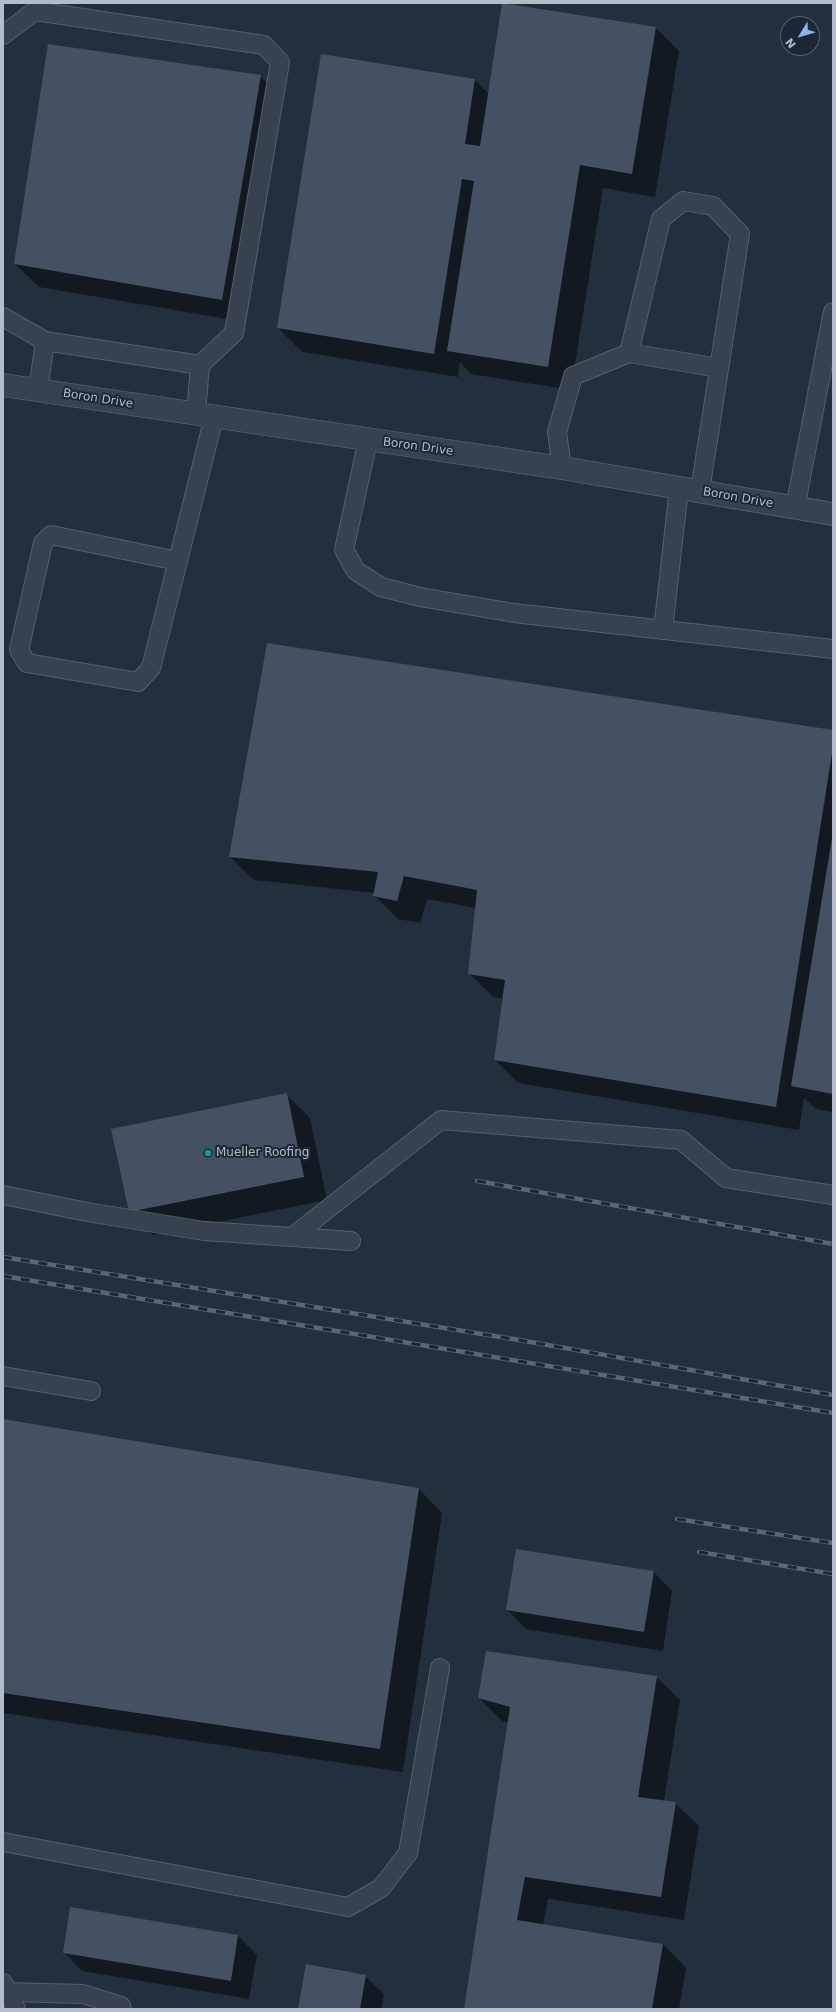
<!DOCTYPE html>
<html>
<head>
<meta charset="utf-8">
<style>
	body { margin:0 }
	#map { position:relative; width:836px; height:2012px; overflow:hidden; background:#242f3e; font-family:"DejaVu Sans",sans-serif }
	canvas { display:block }
	.frame { position:absolute; inset:0; border:4px solid #b4bcc9; pointer-events:none }
	.north { position:absolute; left:780px; top:16px; width:40px; height:40px; box-sizing:border-box; background:#1d2633; border:1px solid #59626f; border-radius:50%; rotate:232deg; font-size:11px; font-weight:700; line-height:16px; text-align:center; color:#b4bcc9 }
	.north::after { content:''; display:block; margin:auto; width:14px; height:18px; background:#8ab4f8; clip-path:polygon(50% 0,100% 100%,50% 72%,0 100%) }
</style>
</head>
<body>
<div id="map">
<canvas width="836" height="2012"></canvas>
<div class="frame"></div>
<div class="north">N</div>
</div>
<script>
const c = document.querySelector('canvas').getContext('2d');
c.lineJoin = 'round';
function fill(path, color) {
  c.fillStyle = color;
  c.fill(path, 'evenodd');
}
function strokePath(path, color, width, dash) {
  c.strokeStyle = color;
  c.lineWidth = width;
  c.lineCap = dash ? 'butt' : 'round';
  c.setLineDash(dash || []);
  c.stroke(path);
}
function label(font, color, halo, rows, align = 'center') {
  c.font = font + ' "DejaVu Sans",sans-serif';
  c.lineWidth = 4;
  c.setLineDash([]);
  c.textBaseline = 'middle';
  c.strokeStyle = halo;
  c.fillStyle = color;
  for (const [text, x, y, turn = 0] of rows) {
    c.save();
    c.translate(x, y);
    c.rotate((+turn || 0) * Math.PI / 180);
    c.textAlign = isNaN(turn) ? turn : align;
    if (halo) c.strokeText(text, 0, 0);
    c.fillText(text, 0, 0);
    c.restore();
  }
}
fill(new Path2D(`
	M503,3l153,25 23,23 -24,146 -52,-9 -32,202 -100,-16 -11,-12 -2,15 -156,-25 -24,-24 44,-273 153,25 14,14z
	M260,76l24,23 -39,223 -206,-35 -24,-23z
	M833,731v381l-17,-3 -12,-11 -5,32 -281,-47 -23,-23 8,-61 -10,-2 -24,-24 7,-65 -49,-9 -7,24 -22,-4 -23,-23v-3l-121,-13 -24,-23z
	M286,1094l24,24 17,82 -174,35 -23,-23z
	M3,1421l416,68 23,24 -39,259 -400,-59z
	M654,1572l18,19 -9,60 -137,-22 -19,-19z
	M656,1677l24,23 -16,101 11,2 24,23 -15,94 -136,-21 -5,26 120,19 23,24 -7,41h-214l44,-286 -7,-2 -23,-23z
	M71,1908l167,28 19,19 -8,44 -167,-28 -18,-19z
	M365,1976l19,18 -3,15h-82z`), '#0007');
fill(new Path2D(`
	M502,3l154,24 -24,147 -52,-9 -32,202 -101,-16 27,-170 -12,-2 -28,175 -157,-26 44,-274 154,25 -10,65 15,2z
	M48,44l213,31 -39,225 -208,-36z
	M267,643l566,87v17l-57,360 -282,-47 11,-80 -37,-6 9,-84 -73,-14 -7,25 -24,-5 5,-24 -149,-15z
	M832,838h1v256l-42,-8z
	M287,1093l17,84 -175,35 -18,-83z
	M3,1419l416,69 -39,261 -377,-56z
	M516,1549l138,22 -10,61 -138,-22z
	M486,1651l171,25 -19,121 38,5 -15,95 -136,-20 -8,43 146,24 -11,65h-188l46,-302 -32,-9z
	M70,1907l168,28 -7,46 -168,-28z
	M306,1964l60,11 -6,34h-62z`), '#455162');
const lane = new Path2D(`
	M3,35l32,-24 229,34 16,17 -46,271 -34,32 -4,49
	M3,317l42,24 155,24
	M629,353l90,15
	M38,390l7,-49
	M368,440l-24,110 12,21 25,16 39,10 94,16 319,36
	M562,468l-5,-36 16,-56 56,-23 32,-134 22,-18 30,5 27,28 -40,257
	M795,508l38,-196
	M178,561l-127,-26 -8,8 -24,107 8,13 111,19 13,-14 63,-251
	M663,630l16,-142
	M3,1195l84,17 117,19 147,10
	M292,1237l149,-117 240,20 45,38 107,17
	M3,1376l88,15
	M3,1842l345,65 33,-19 27,-35 32,-185
	M3,1983l13,26
	M7,1992l76,2 38,12 1,3`);
const street = new Path2D(`
	M3,385l559,83 271,46`);
strokePath(lane, '#565f6c', 20);
strokePath(street, '#565f6c', 24);
strokePath(lane, '#38414e', 18);
strokePath(street, '#38414e', 22);
const rail = new Path2D(`
	M477,1181l356,63
	M3,1257l516,83 314,55
	M3,1276l830,137
	M677,1519l156,24
	M699,1552l134,22`);
strokePath(rail, '#5a6575', 4.5);
strokePath(rail, '#1d2633', 3, [9]);
for (const [x, y, r, color] of [
	[208,1153,4,"#0f9aa8"]
]) {
  const dot = new Path2D();
  dot.arc(x, y, r, 0, 2 * Math.PI);
  c.fillStyle = color;
  c.fill(dot);
  strokePath(dot, '#1d2633', 1.5);
}
label('12px', '#b4bcc9', '#1d2633', [
	["Boron Drive",98,399,9],
	["Boron Drive",418,447,8],
	["Boron Drive",738,498,10]
]);
label('12px', '#b4bcc9', '#1d2633', [
	["Mueller Roofing",216,1153]
], 'left');
</script>
</body>
</html>
